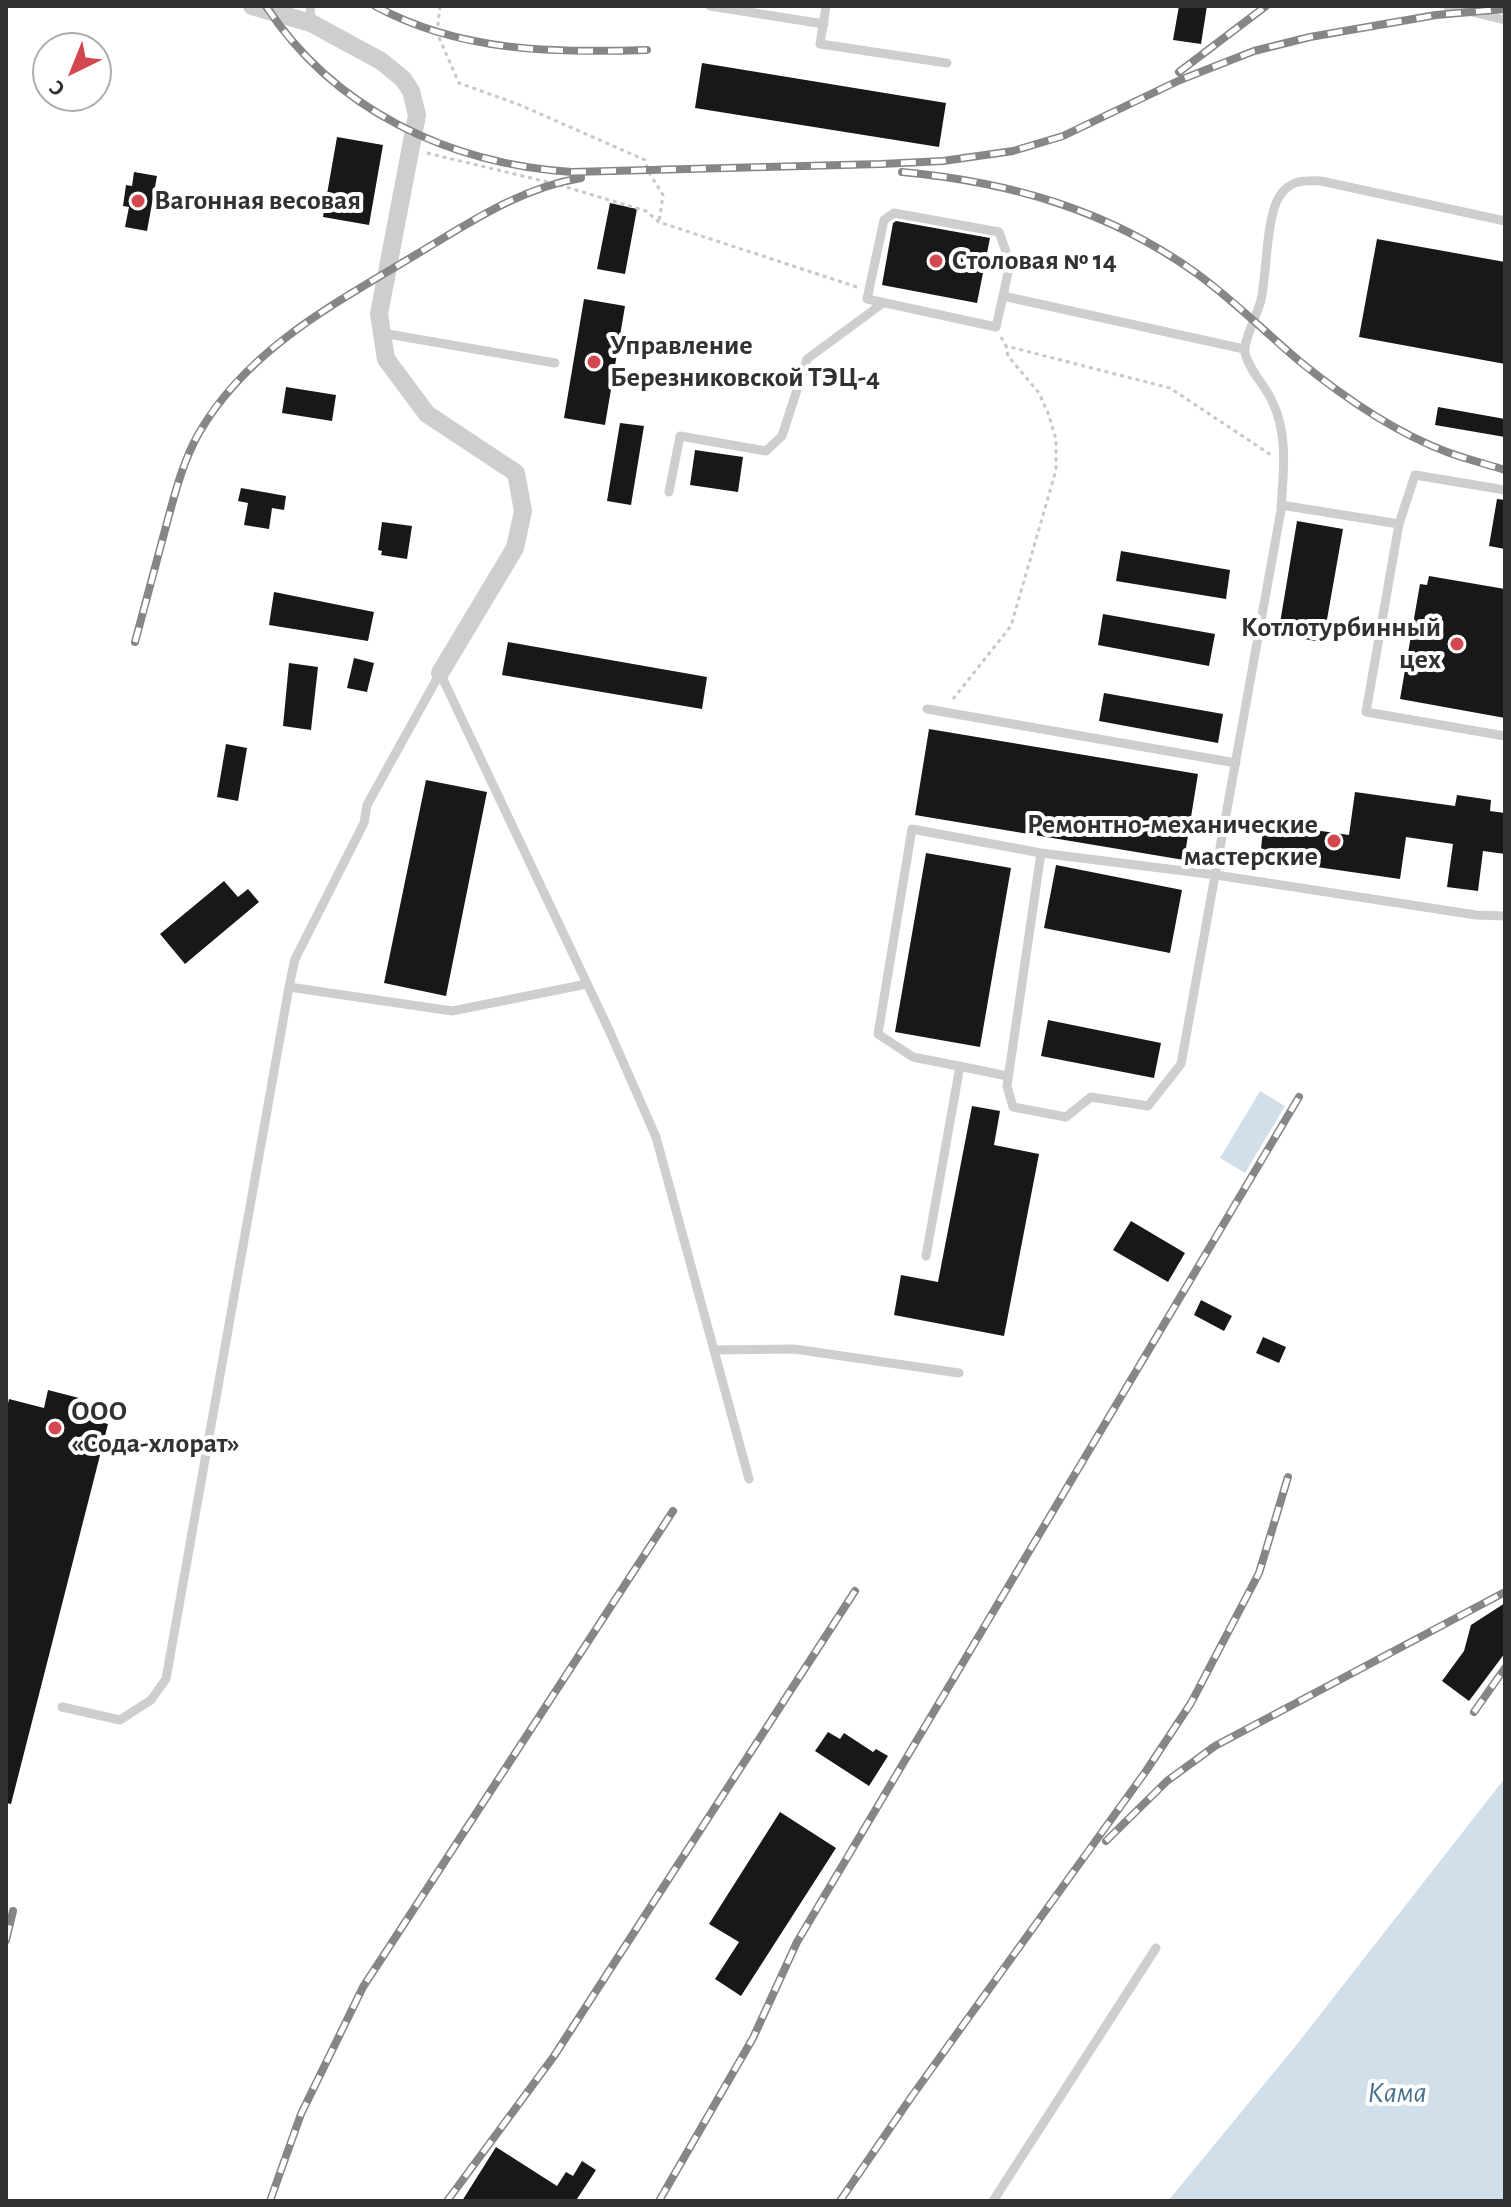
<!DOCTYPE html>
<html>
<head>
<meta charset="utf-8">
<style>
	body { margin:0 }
	#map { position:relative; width:1511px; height:2207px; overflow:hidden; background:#fff; font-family:"Alegreya Sans",sans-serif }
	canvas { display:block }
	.frame { position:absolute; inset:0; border:8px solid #313131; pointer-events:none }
	.north { position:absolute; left:32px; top:32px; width:80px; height:80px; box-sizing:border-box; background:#fff; border:2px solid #adadad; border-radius:50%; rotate:223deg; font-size:22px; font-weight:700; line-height:32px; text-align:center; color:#313131 }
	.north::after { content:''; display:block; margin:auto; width:28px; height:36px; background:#d34850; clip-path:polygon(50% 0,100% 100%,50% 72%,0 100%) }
</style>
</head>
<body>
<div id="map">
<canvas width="1511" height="2207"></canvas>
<div class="frame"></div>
<div class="north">С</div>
</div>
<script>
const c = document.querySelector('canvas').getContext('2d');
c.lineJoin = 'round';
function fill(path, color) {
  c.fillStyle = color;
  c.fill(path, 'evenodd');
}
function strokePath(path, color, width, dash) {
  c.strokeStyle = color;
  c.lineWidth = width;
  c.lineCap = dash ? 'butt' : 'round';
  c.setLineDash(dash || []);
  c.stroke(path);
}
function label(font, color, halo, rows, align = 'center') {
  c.font = font + ' "Alegreya Sans",sans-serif';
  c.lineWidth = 8;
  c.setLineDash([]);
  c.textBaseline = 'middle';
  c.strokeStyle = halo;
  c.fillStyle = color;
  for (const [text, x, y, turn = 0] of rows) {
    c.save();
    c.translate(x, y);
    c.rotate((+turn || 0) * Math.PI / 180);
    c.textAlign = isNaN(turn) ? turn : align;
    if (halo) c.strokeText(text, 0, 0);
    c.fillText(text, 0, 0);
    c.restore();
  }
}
fill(new Path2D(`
	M1260,1091l25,15 -40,67 -25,-15z
	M1505,1778v423h-337l126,-153z`), '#d0dfea');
fill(new Path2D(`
	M1179,6h28l-6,38 -28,-4z
	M702,63l244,40 -7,44 -244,-39z
	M337,137l46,8 -14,80 -46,-8z
	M134,172l23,4 -10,55 -22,-4 4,-20 -6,-1 3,-21 6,1z
	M610,203l27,6 -12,65 -28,-5z
	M896,221l94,17 -13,65 -95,-18 11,-62z
	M1377,239l128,23v102l-146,-27z
	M584,299l41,7 -20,119 -41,-7z
	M286,387l50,8 -4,26 -50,-8z
	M1438,407l67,12v18l-70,-12z
	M620,423l24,3 -13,79 -24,-4z
	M695,450l48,7 -5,35 -48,-7z
	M241,488l45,8 -2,14 -12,-2 -3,21 -25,-4 4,-22 -10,-2z
	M1497,499l8,1v49l-16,-3z
	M1297,521l46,8 -20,113 -45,-7z
	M382,522l30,4 -5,33 -26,-4 1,-4 -4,-1z
	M1121,551l109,19 -4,29 -110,-18z
	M1429,576l76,13v129l-105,-19 20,-115 7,1z
	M274,592l100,20 -6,29 -99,-16z
	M1103,614l112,20 -6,32 -111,-21z
	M508,642l199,35 -5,32 -200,-34z
	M354,658l20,5 -7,29 -20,-4z
	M289,663l29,4 -7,63 -28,-4z
	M1104,693l119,21 -5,29 -119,-22z
	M929,729l269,45 -14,86 -269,-45z
	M226,744l21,4 -9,53 -21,-4z
	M426,780l61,12 -41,204 -62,-13z
	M1355,792l100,14 2,-11 34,5 -1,11 15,2v41l-22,-3 -5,40 -31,-4 6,-43 -47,-7 -6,42 -125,-18 2,-10 -16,-2 2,-20 16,3 1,-7 69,10z
	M926,853l85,15 -31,179 -85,-15z
	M1056,865l126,25 -12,63 -126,-25z
	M224,881l14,16 10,-8 11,13 -74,62 -25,-30z
	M1048,1020l113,23 -7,35 -113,-22z
	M972,1106l28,5 -6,34 45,9 -35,182 -110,-21 7,-40 37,7z
	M1131,1221l54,32 -17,29 -55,-32z
	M1201,1300l31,16 -8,15 -30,-16z
	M1263,1337l23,10 -7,16 -23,-10z
	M48,1390l31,8 -5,17 34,9 -97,380 -5,-1v-391l3,-13 35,9z
	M1505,1603v50l-36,48 -27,-20 22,-30 7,-26z
	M828,1732l12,7 4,-6 29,19 3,-3 12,7 -19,30 -54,-35z
	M780,1812l56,36 -95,148 -26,-17 24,-37 -30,-18z
	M496,2147l61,39 9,-14 7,4 9,-15 14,9 -19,29 3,2h-118z`), '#181818');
strokePath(new Path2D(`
	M440,6l-3,27 22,50 61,22 125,55 3,11 15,24 -4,27
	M427,153l129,31 90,27 13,11 198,65
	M1001,337l5,9 164,42 101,67
	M953,699l58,-73 45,-156v-31l-8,-26 -9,-20 -31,-37 -2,-10`), '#c8c8c8', 3, [4, 4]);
strokePath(new Path2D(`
	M310,6l1,17
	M710,6l114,18
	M826,6l-6,38 127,19
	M1447,6l58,14
	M1003,296l7,-33 -11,-31 -105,-19 -10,7 -17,79 129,28 7,-31 241,53
	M382,333l173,30
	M1505,490l-90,-15 -16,49 -33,188 139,24
	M669,492l11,-56 86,15 16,-15 25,-77 76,-56
	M1281,505l118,19
	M440,673l169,357 47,107 93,342
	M440,673l-73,132 -3,18 -69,136 -6,28 163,24 135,-27
	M927,709l309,54
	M1041,853l-34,233 6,21 53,10 25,-20 57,9 33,-42 100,-554c2,-36 8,-75 -9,-109 -7,-16 -24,-32 -27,-49 -2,-11 13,-39 16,-52 6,-27 5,-82 18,-103 10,-17 25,-17 42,-16l184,40
	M1008,1076l-95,-19 -35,-23 34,-205 129,24 175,22 260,40 29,1
	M926,1256l34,-190
	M714,1350l80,-1 165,24
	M62,1707l58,13 31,-20 15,-21 123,-692
	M993,2201l163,-253`), '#cecece', 9);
strokePath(new Path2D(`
	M252,6l59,17 70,38 22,18 8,12 6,24 -38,199 7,45 41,55 89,59 7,38 -8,37 -75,125`), '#cecece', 18);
const rail = new Path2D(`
	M266,6c68,104 184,158 306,166l309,-8 62,-3 70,-10 50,-15 117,-56 74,-29 56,-14 126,-22 69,-6
	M375,6c85,46 178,47 272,44
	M1179,72l87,-66
	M902,172c108,10 206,38 294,101 36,26 68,58 102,87 44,36 96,72 149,92 19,7 39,12 58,18
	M135,642c10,-37 20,-74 30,-112 9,-33 17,-67 34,-97 49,-85 137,-130 218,-179 52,-31 103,-66 164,-76
	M1474,1712l31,-44
	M1106,1841l61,-60 48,-35 290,-154
	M6,1940l7,-29
	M270,2201l31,-87 62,-127 310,-476
	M447,2201l107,-145 301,-465
	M659,2201l94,-163 44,-96 502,-845
	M840,2201l72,-105 234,-325 45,-68 68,-130 29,-96`);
strokePath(rail, '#868686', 8);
strokePath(rail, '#fff', 5, [15]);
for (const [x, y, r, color] of [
	[138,201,8,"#d34850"],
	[936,261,8,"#d34850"],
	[594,362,8,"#d34850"],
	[1457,644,8,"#d34850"],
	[1334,841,8,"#d34850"],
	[55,1428,8,"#d34850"]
]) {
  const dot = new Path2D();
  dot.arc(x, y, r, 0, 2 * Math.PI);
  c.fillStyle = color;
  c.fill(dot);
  strokePath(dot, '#fff', 3);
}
label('bold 28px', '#313131', '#fff', [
	["Вагонная весовая",154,201],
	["Cтоловая № 14",952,261],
	["Управление",610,346],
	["Березниковской ТЭЦ-4",610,378],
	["Котлотурбинный",1441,628,"right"],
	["цех",1441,660,"right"],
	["Ремонтно-механические",1318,825,"right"],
	["мастерские",1318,857,"right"],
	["ООО",71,1412],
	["«Сода-хлорат»",71,1444]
], 'left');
label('italic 30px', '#47708b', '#fff', [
	["Кама",1397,2093]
]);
</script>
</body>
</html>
